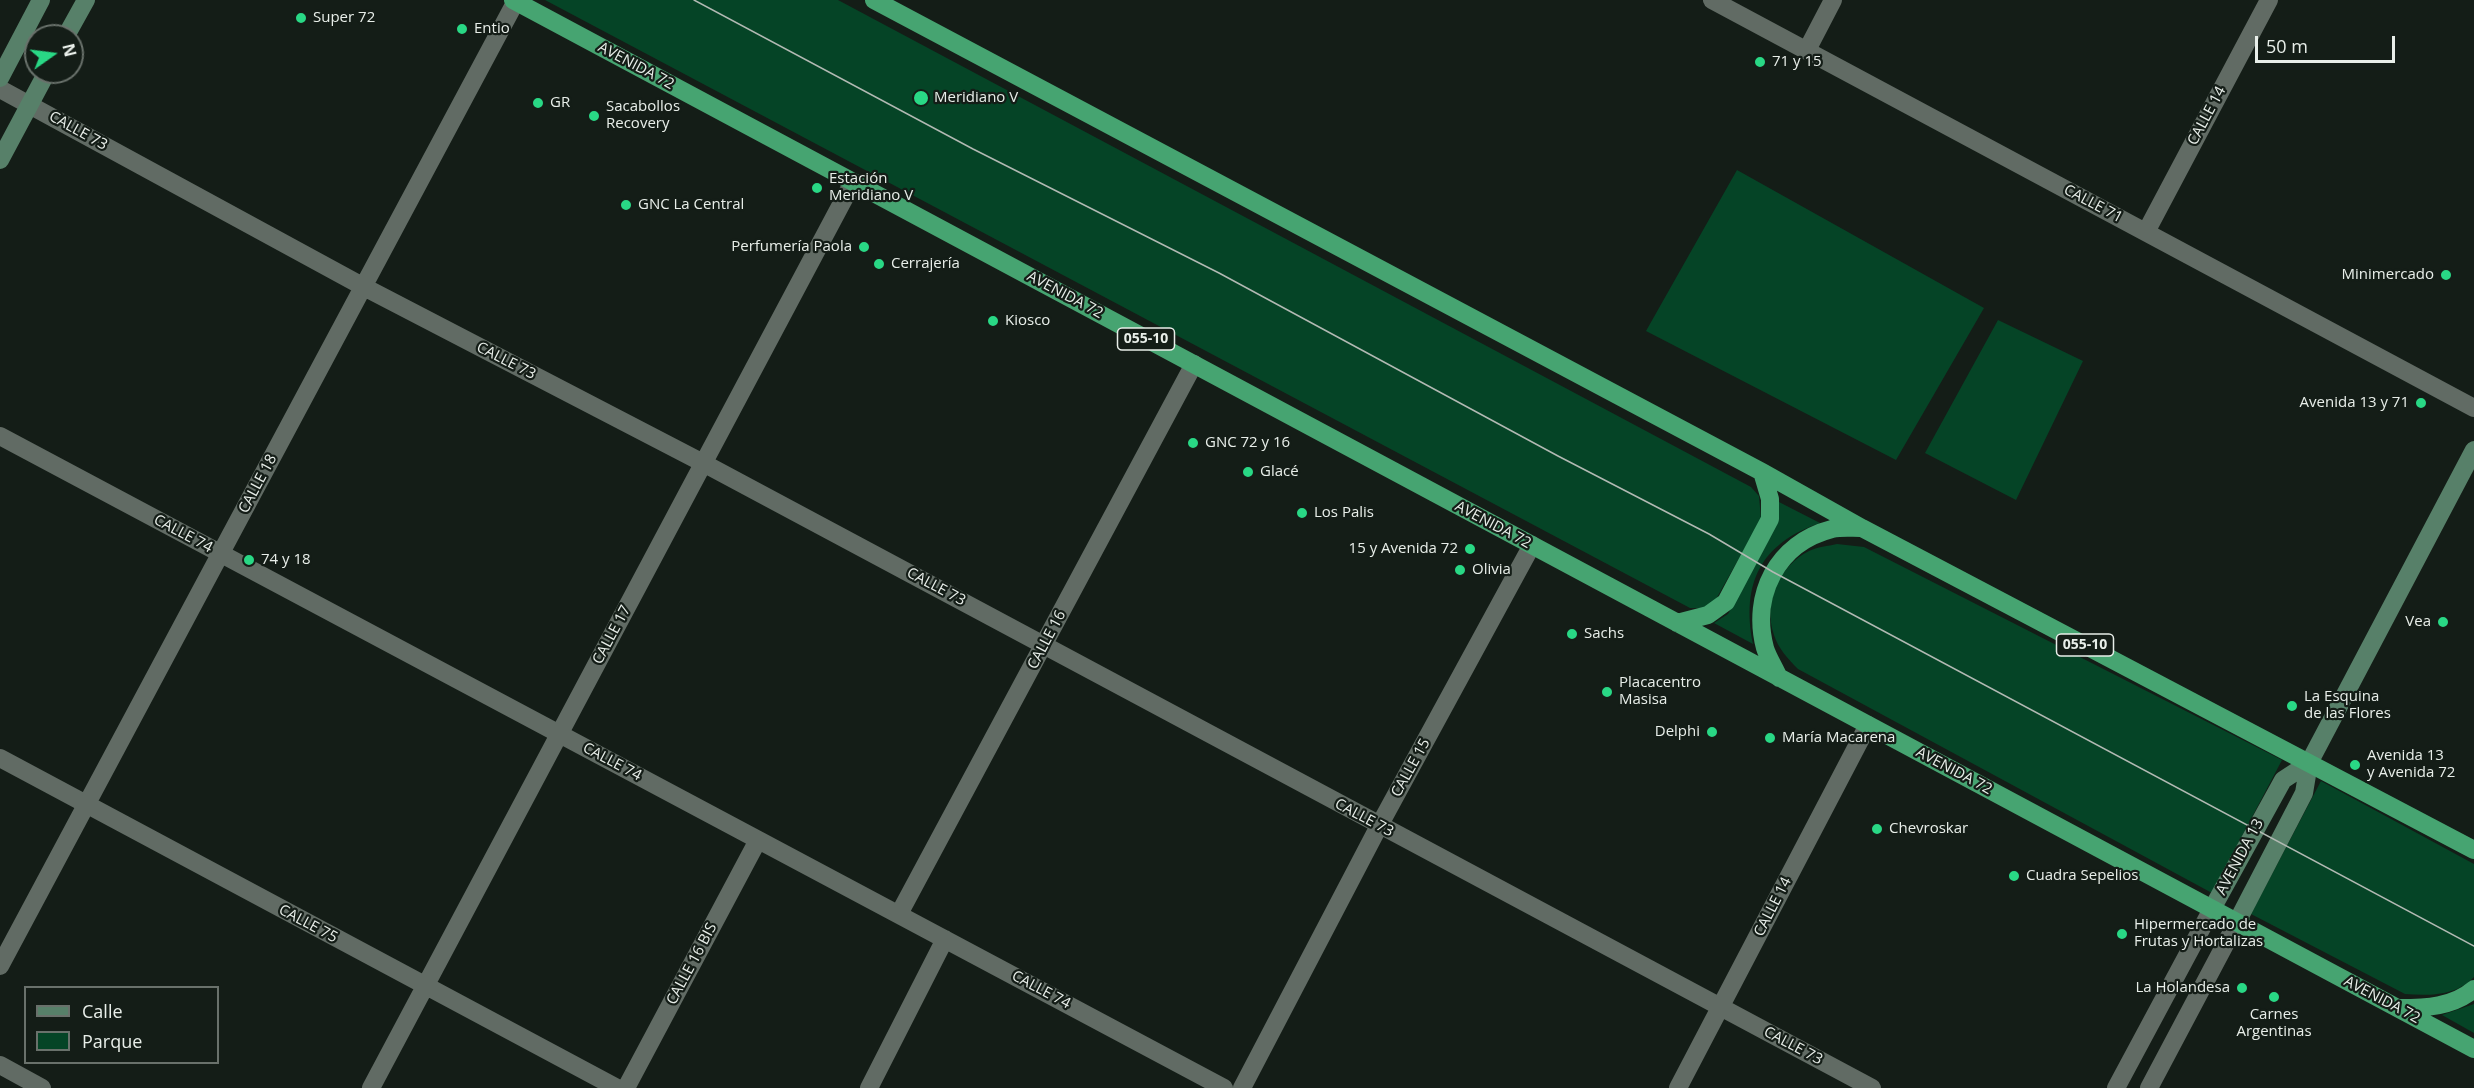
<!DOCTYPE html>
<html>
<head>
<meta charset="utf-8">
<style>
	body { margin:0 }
	#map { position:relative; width:2474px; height:1088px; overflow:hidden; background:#141d17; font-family:"Open Sans",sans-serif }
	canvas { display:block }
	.legend { position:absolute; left:24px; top:986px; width:195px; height:78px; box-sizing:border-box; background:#141d17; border:2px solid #69716b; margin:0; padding:8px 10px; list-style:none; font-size:18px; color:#e8eee9 }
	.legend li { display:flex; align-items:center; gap:12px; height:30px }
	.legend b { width:30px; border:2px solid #69716b }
	.north { position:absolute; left:24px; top:24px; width:60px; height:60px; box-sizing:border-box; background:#141d17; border:2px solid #69716b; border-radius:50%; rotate:76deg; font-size:16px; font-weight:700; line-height:24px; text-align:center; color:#e8eee9 }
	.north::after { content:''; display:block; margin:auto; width:21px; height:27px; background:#29d885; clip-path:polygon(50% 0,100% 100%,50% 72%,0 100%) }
	.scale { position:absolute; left:2255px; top:36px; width:140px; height:27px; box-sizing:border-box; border:3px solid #e8eee9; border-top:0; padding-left:8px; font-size:18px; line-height:21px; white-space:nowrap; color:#e8eee9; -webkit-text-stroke:4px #141d17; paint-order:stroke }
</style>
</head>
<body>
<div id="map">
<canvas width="2474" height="1088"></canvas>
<ul class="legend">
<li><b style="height:8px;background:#578069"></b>Calle</li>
<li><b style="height:16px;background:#054426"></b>Parque</li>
</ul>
<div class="north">N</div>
<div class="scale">50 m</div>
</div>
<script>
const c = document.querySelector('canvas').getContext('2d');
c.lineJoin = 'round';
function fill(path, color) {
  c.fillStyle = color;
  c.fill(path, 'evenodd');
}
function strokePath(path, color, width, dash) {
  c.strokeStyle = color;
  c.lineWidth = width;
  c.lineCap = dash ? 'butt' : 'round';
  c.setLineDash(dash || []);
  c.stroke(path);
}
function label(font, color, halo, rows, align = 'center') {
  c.font = font + ' "Open Sans",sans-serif';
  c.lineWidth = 4.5;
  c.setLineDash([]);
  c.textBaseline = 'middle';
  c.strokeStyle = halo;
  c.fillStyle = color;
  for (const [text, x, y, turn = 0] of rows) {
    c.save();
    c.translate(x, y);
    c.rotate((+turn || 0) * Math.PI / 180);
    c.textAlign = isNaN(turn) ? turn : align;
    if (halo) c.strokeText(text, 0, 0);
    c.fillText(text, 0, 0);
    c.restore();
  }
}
fill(new Path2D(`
	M545,0h293l913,487 8,9 2,23 -46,82 -10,7h-15z
	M1737,170l247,138 -88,152 -250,-129z
	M1998,320l85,41 -67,139 -91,-47z
	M1779,502l41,21c-59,20 -79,60 -67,121l-39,-21 14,-9 26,-46 25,-48z
	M1837,544l27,3 418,213 -70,133 -414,-224c-10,-10 -20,-21 -24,-34 -11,-33 5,-69 35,-84 8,-4 19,-5 28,-7z
	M2321,781l153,83v113c-18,19 -45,19 -69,17l-154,-80z
	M2474,1004v29l-32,-18z`), '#054426');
strokePath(new Path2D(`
	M1712,0l762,408
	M1807,50l26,-50
	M0,89l364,198 341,177 1167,624
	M2146,232l123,-232
	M0,436l1224,652
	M0,758l617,330
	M899,914l295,-550
	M0,966l516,-965
	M0,1065l42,23
	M371,1088l482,-906
	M626,1088l132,-248
	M869,1088l76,-149
	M1242,1088l137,-262 153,-281
	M1678,1088l190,-363`), '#616b64', 18);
strokePath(new Path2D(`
	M2116,1088l96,-179
	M2149,1088l88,-166`), '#616b64', 18);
strokePath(new Path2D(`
	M66,36l20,-36
	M0,78l41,-78
	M0,160l47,-88
	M2212,909l71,-129 26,-17
	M2237,922l67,-129 5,-30 165,-313`), '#578069', 18);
strokePath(new Path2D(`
	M513,0l1961,1049
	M874,0l888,472 100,56 612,322
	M1677,623l31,-8 18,-13 44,-83v-20l-8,-27
	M1779,678c-4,-10 -11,-20 -14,-30 -14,-53 12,-105 67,-119 9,-2 19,-1 28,-1
	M2399,1008c27,0 54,-1 75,-19`), '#46a471', 18);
strokePath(new Path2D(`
	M694,0l279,149 246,124 339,183 151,78 64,38 701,374`), '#b2b9b3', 1.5);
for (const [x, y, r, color] of [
	[301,18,6,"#29d885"],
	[462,29,6,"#29d885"],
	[1760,62,6,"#29d885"],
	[921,98,8,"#29d885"],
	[538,103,6,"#29d885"],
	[594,116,6,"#29d885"],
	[817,188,6,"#29d885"],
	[626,205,6,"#29d885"],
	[864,247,6,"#29d885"],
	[879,264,6,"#29d885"],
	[2446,275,6,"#29d885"],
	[993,321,6,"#29d885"],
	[2421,403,6,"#29d885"],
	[1193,443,6,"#29d885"],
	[1248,472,6,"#29d885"],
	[1302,513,6,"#29d885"],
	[1470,549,6,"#29d885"],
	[249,560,6,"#29d885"],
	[1460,570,6,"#29d885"],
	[2443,622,6,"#29d885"],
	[1572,634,6,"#29d885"],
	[1607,692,6,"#29d885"],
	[2292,706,6,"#29d885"],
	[1712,732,6,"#29d885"],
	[1770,738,6,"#29d885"],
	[2355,765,6,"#29d885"],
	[1877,829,6,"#29d885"],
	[2014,876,6,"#29d885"],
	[2122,934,6,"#29d885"],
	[2242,988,6,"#29d885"],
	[2274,997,6,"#29d885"]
]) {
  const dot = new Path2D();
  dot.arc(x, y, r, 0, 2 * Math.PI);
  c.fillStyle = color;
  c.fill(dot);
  strokePath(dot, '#141d17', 2);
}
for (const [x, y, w] of [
	[1146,339,57],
	[2085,645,57]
]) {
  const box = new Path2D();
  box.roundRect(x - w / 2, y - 11, w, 22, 4.5);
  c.fillStyle = '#141d17';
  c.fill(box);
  strokePath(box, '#e8eee9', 1.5);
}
label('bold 14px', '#e8eee9', null, [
	["055-10",1146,339],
	["055-10",2085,645]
]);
label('15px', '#e8eee9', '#141d17', [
	["Super 72",313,18],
	["Entio",474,29],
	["71 y 15",1772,62],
	["Meridiano V",934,98],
	["GR",550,103],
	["Sacabollos",606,107],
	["Recovery",606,124],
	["Estación",829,179],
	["Meridiano V",829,196],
	["GNC La Central",638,205],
	["Perfumería Paola",852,247,"right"],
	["Cerrajería",891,264],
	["Minimercado",2434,275,"right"],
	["Kiosco",1005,321],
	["Avenida 13 y 71",2409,403,"right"],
	["GNC 72 y 16",1205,443],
	["Glacé",1260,472],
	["Los Palis",1314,513],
	["15 y Avenida 72",1458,549,"right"],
	["74 y 18",261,560],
	["Olivia",1472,570],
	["Vea",2431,622,"right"],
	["Sachs",1584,634],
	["Placacentro",1619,683],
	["Masisa",1619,700],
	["La Esquina",2304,697],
	["de las Flores",2304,714],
	["Delphi",1700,732,"right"],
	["María Macarena",1782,738],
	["Avenida 13",2367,756],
	["y Avenida 72",2367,773],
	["Chevroskar",1889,829],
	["Cuadra Sepelios",2026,876],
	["Hipermercado de",2134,925],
	["Frutas y Hortalizas",2134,942],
	["La Holandesa",2230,988,"right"],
	["Carnes",2274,1015,"center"],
	["Argentinas",2274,1032,"center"]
], 'left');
label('15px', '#e8eee9', '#141d17', [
	["AVENIDA 72",636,66,28],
	["CALLE 14",2207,116,-62],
	["CALLE 73",78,131,29],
	["CALLE 71",2093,204,28],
	["AVENIDA 72",1065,295,28],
	["CALLE 73",506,361,27],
	["CALLE 18",258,484,-62],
	["AVENIDA 72",1493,525,28],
	["CALLE 74",183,534,28],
	["CALLE 73",936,587,28],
	["CALLE 17",612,635,-62],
	["CALLE 16",1047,640,-62],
	["CALLE 74",612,762,28],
	["CALLE 15",1411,768,-61],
	["AVENIDA 72",1954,771,28],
	["CALLE 73",1364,818,28],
	["AVENIDA 13",2240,857,-62],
	["CALLE 14",1773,907,-63],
	["CALLE 75",308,924,28],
	["CALLE 16 BIS",692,964,-62],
	["CALLE 74",1041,990,28],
	["AVENIDA 72",2382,1000,28],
	["CALLE 73",1793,1046,28]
]);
</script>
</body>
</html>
